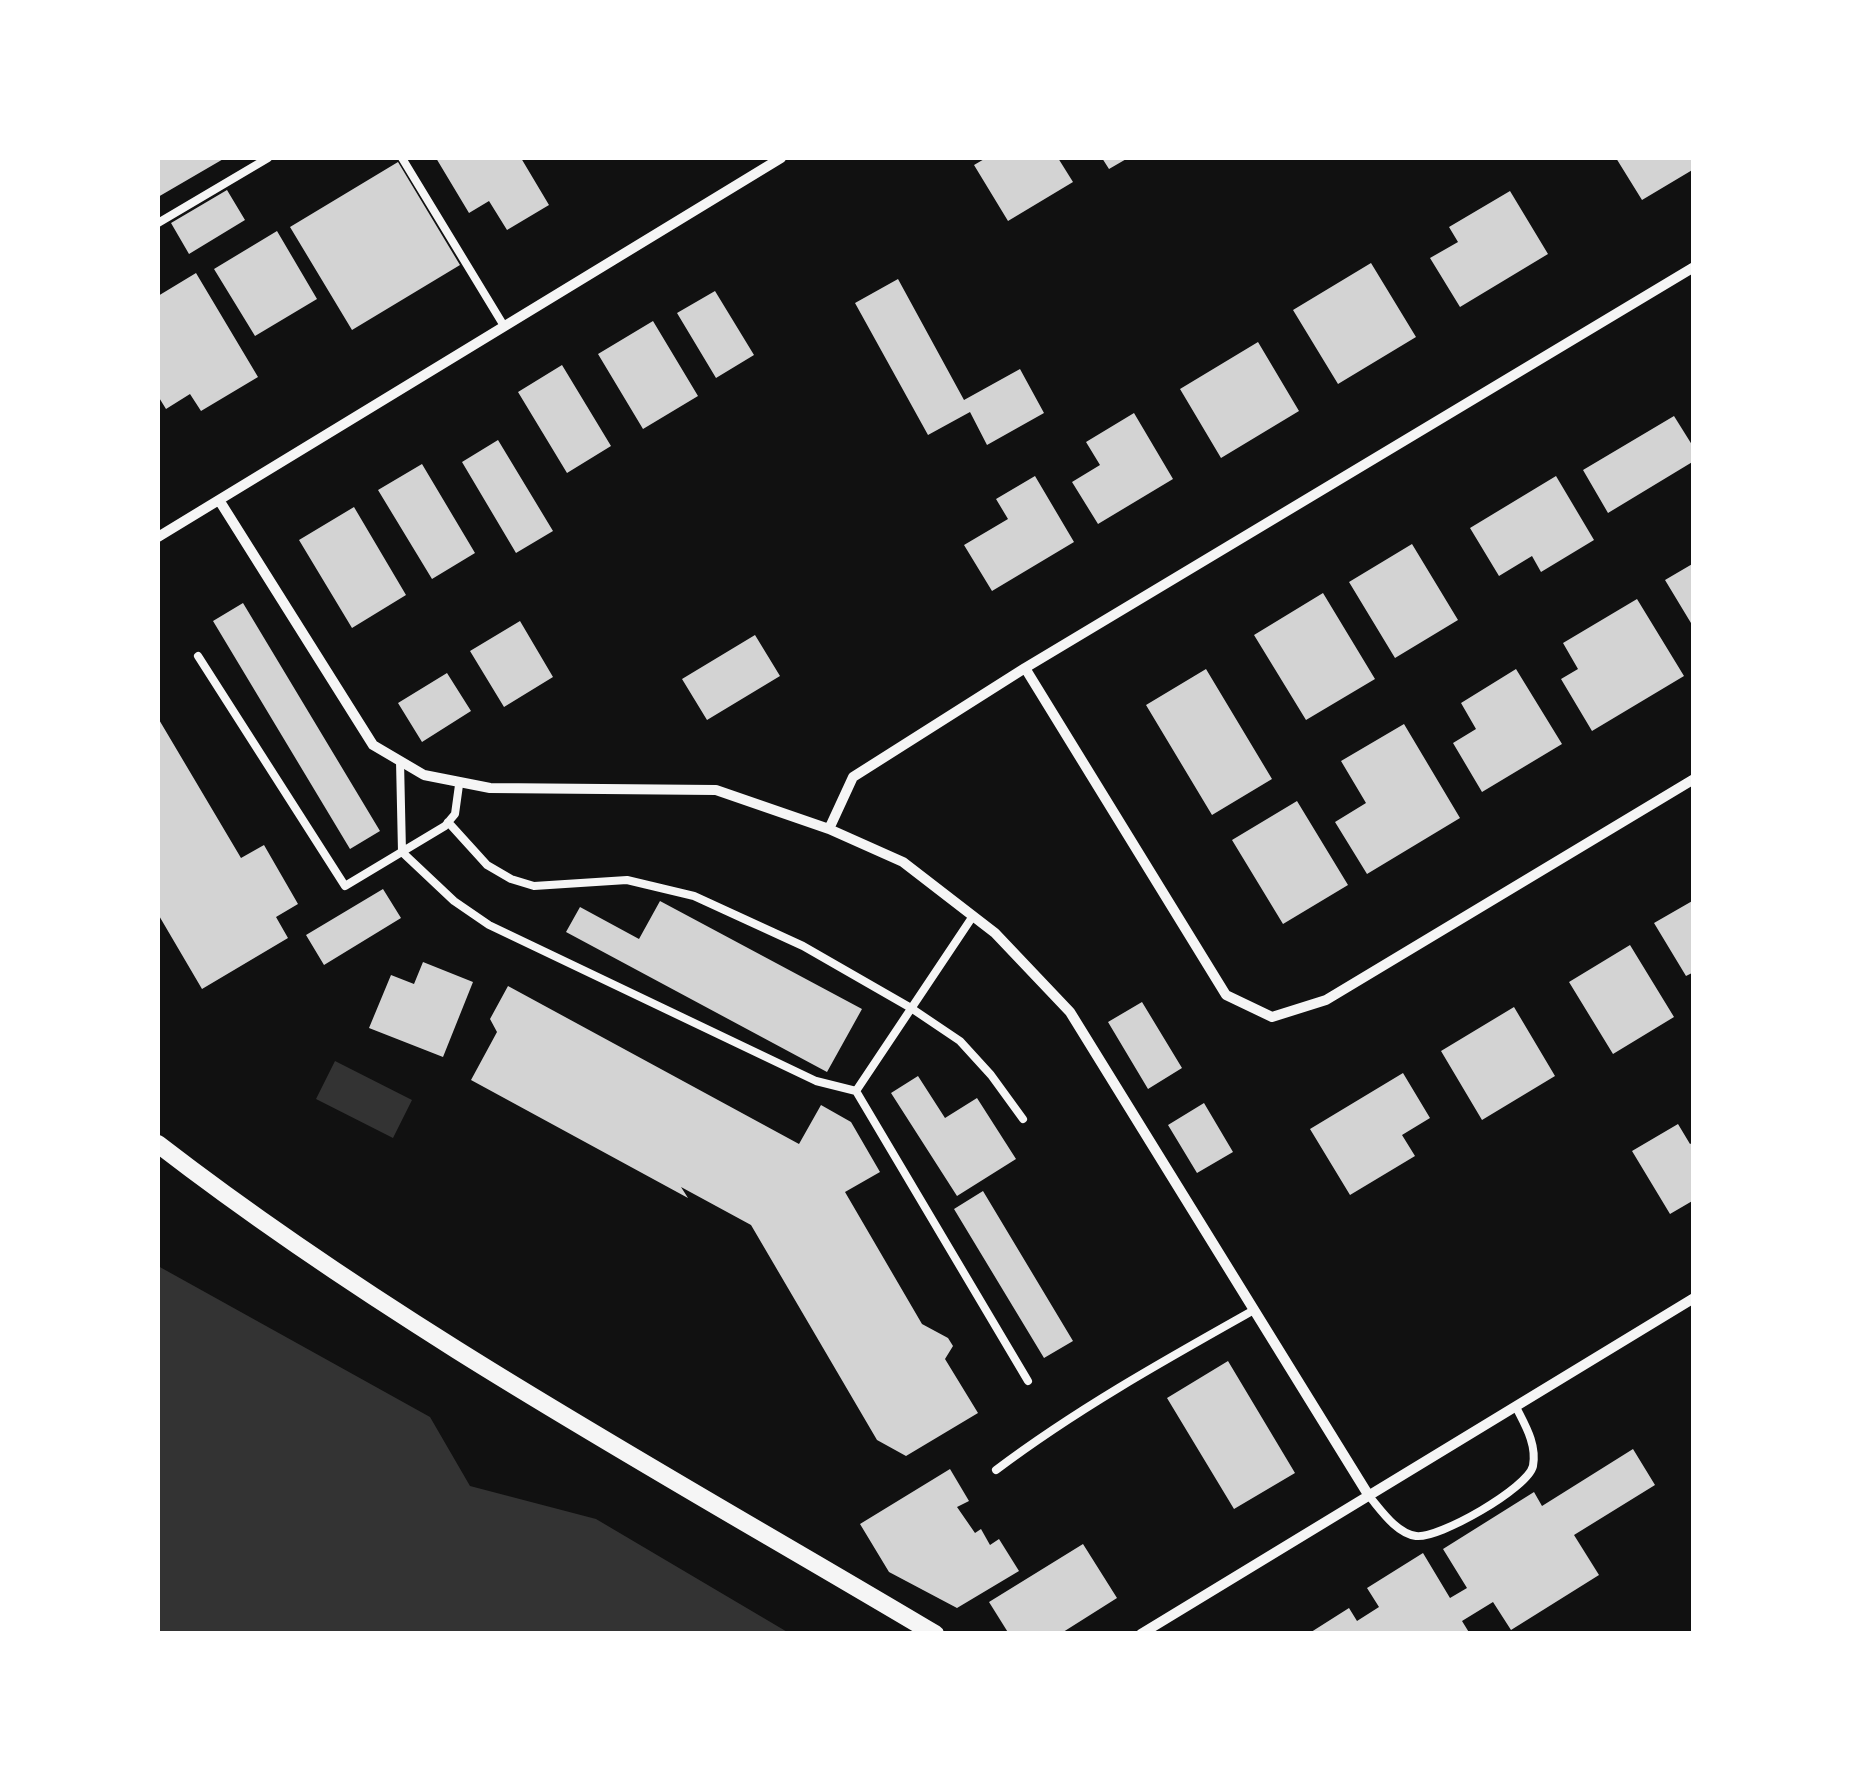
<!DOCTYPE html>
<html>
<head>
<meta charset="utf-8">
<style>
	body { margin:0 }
	#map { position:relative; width:1851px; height:1791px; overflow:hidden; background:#111; font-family:"Work Sans",sans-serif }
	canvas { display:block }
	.frame { position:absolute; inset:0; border:160px solid #fff; pointer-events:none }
</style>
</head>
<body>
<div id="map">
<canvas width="1851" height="1791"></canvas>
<div class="frame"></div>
</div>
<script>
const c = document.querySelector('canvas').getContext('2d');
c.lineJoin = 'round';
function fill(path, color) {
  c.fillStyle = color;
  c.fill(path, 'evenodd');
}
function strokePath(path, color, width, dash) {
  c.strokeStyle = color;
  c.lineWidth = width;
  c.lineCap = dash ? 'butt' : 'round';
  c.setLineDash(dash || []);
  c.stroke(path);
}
fill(new Path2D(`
	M335,1061l77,39 -19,38 -77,-39z
	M158,1266l272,151 40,69 126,33 193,114h-631z`), '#333');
fill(new Path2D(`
	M158,158h67l-67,39z
	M436,158h85l28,47 -42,25 -18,-29 -20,12z
	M986,158h72l15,24 -65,39 -34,-56z
	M1102,158h26l-19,11z
	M1616,158h78v11l-52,31z
	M398,162l62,103 -108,65 -62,-103z
	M227,190l18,30 -56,34 -18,-31z
	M1510,191l38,63 -88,53 -30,-49 28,-16 -9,-15z
	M277,231l40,68 -62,37 -41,-67z
	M1371,263l45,74 -78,47 -45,-74z
	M196,273l62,104 -57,34 -11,-17 -24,15 -8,-13v-100z
	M898,279l66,121 56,-31 24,44 -57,32 -17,-33 -42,23 -73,-132z
	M715,291l39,64 -38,23 -39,-65z
	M653,321l45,75 -55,33 -45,-75z
	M1258,342l41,69 -78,47 -41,-69z
	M562,365l49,81 -44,27 -49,-81z
	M1134,413l39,66 -75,45 -26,-42 28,-17 -14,-23z
	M1674,416l20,32v13l-86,52 -25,-43z
	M498,440l55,91 -37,22 -54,-91z
	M422,464l53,89 -43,26 -54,-89z
	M1035,476l39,66 -82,49 -28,-46 44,-26 -12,-20z
	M1556,476l38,64 -53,32 -9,-16 -33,20 -29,-48z
	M354,507l52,88 -54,33 -53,-88z
	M1412,544l46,76 -63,38 -46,-76z
	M1694,563v65l-29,-48z
	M1323,593l52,86 -69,41 -52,-85z
	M1637,599l47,77 -92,55 -31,-52 17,-10 -15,-26z
	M243,603l137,228 -30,18 -137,-228z
	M520,621l33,56 -49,30 -34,-56z
	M755,635l25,41 -73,44 -25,-41z
	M1206,669l66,110 -60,36 -66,-110z
	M1516,669l46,75 -80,48 -29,-49 23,-14 -15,-26z
	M447,673l24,38 -49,31 -24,-39z
	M158,718l83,140 23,-13 34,59 -22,13 12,21 -86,51 -44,-75z
	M1404,724l56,94 -93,56 -32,-52 31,-19 -25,-42z
	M1297,801l51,84 -65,39 -51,-84z
	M383,889l18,29 -77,47 -18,-30z
	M1694,900v72l-8,4 -32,-53z
	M660,901l202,108 -35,63 -261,-140 14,-25 59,32z
	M1630,945l44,72 -61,37 -44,-72z
	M423,962l50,20 -30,75 -74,-29 22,-53 23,9z
	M508,986l291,158 22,-39 30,17 29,50 -35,20 77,132 26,14 5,8 -8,13 33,54 -72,43 -29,-16 -126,-215 -70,-38 7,11 -217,-118 26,-48 -7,-13z
	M1142,1002l40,66 -34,21 -40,-67z
	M1514,1007l41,69 -73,44 -41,-69z
	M1403,1073l27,45 -28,17 13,21 -65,39 -40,-66z
	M918,1076l27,42 32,-20 39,61 -59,37 -66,-103z
	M1204,1103l29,49 -36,21 -29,-48z
	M1678,1124l12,20 4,-2v58l-24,14 -38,-63z
	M983,1191l90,150 -29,17 -90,-149z
	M1228,1361l67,112 -61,36 -67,-111z
	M1633,1449l22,36 -81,50 25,40 -88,55 -18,-28 -31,19 8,13h-162l41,-26 8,13 22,-14 -12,-19 56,-35 27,45 17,-10 -24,-39 91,-57 8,14z
	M950,1469l19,32 -12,6 18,26 6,-4 9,16 9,-6 20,32 -62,37 -68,-36 -29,-48z
	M1083,1544l34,54 -57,36h-51l-20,-32z`), '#d3d3d3');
strokePath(new Path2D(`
	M402,158l102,168
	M158,223l110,-65
	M198,656l147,230 100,-60 10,-12 4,-29
	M400,761l2,91 52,49 35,24 327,156 40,10 172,290
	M448,822l39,43 24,14 23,7 93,-6 67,16 109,50 108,62 49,33 31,34 32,44
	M856,1091l117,-175
	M996,1470c81,-61 169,-110 258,-160
	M1369,1496c12,14 27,37 47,40 23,3 112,-48 117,-70 4,-22 -8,-41 -17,-59`), '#f5f5f5', 8);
strokePath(new Path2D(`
	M219,500l154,245 51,30 66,13 226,2 113,39 74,33 92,71 75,79 299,484
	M158,537l623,-379
	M1025,668l201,327 46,22 54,-17 368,-221
	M829,829l24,-52 172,-109 669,-401
	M1141,1634l553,-336`), '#f5f5f5', 10);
strokePath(new Path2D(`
	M158,1144c241,186 515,334 777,490`), '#f5f5f5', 18);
</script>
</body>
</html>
